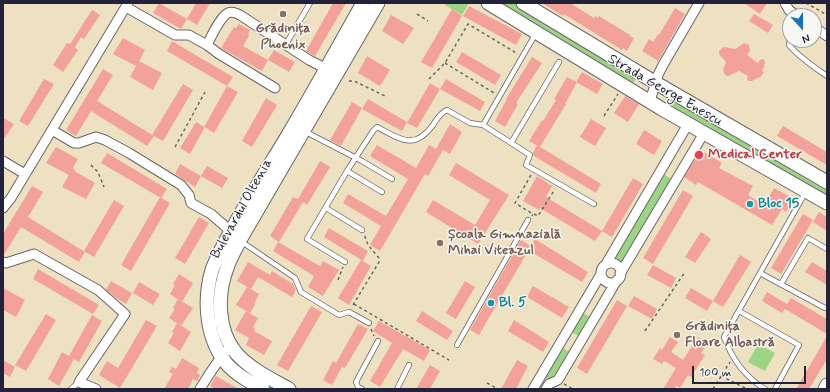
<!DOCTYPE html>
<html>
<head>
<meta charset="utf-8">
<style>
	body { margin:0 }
	#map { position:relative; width:830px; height:392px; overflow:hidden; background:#eee1c2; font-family:Mynerve,sans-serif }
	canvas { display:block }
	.frame { position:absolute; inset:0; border:4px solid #22223b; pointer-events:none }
	.north { position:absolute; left:782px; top:8px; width:40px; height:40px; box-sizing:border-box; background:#f6f6f2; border:1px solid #a1a1a9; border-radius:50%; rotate:159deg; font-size:11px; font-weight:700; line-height:16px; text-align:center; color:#22223b }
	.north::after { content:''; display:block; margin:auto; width:14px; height:18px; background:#1f6fb2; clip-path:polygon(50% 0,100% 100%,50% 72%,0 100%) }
	.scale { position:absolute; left:692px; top:366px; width:114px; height:18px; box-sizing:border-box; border:2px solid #22223b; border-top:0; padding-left:5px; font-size:12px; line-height:14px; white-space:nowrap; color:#22223b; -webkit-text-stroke:3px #f6f6f2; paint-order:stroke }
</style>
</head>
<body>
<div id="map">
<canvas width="830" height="392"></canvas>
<div class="frame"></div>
<div class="north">N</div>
<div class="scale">100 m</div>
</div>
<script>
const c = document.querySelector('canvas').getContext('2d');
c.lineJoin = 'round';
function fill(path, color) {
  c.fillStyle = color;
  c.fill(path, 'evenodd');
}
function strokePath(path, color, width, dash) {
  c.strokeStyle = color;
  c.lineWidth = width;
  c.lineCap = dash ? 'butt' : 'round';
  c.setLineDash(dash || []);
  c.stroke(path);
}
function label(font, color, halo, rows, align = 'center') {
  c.font = font + ' Mynerve,sans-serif';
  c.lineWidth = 3;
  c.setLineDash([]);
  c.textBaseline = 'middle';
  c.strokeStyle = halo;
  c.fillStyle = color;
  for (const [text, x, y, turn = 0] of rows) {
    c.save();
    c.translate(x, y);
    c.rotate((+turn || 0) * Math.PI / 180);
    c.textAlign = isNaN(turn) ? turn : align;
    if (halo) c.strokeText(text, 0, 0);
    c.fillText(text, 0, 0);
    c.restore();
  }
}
fill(new Path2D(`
	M446,3h23l-7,12 -17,-10z
	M493,3h22l123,73 -7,10z
	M672,95l155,90v14l-161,-93z
	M662,173l11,7 -50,86 -11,-7z
	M581,312l11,6 -12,19 -10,-6z
	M758,344l17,9 -10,18 -17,-9z
	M561,347l10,6 -15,26 -5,2 -8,-5z`), '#9dd384');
fill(new Path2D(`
	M159,3l28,16 -6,10 -28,-16z
	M196,3h14l-13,22 -10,-6z
	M333,3h13l-31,53 -9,-5z
	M542,3h28l24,15 1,-2 3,2 1,-2 31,19v1l4,2 -7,13 -4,-3 -1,2 -58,-36 -1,2z
	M744,3h23l-7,11z
	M469,6l53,28 -6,11 -53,-29z
	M675,8l10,6 -27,47 -16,-10 7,-12 4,3 5,-8 1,1z
	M452,9l10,7 -30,52 -11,-6z
	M92,10l8,5 -16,24 -3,-2 -6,10 3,3 -15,22 -10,-7 14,-22 3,1z
	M754,14l19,11 -5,8 -19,-12z
	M391,15l23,13 -11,16 -21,-13z
	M239,24l11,6 -2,4 1,2 -6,10 25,14 -6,11 -41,-23 13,-21 2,1z
	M123,38l22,12 -6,11 23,12 -9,17 -23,-13 6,-11 -23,-12z
	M172,41l61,36 -6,9 -60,-35z
	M744,43l5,2 1,6 -3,4 11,8 2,-3 3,-1 2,2 -1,6 -2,4 2,1 -4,6 -1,-1 -7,4h-3l-2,-2 1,-3 -9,-5 -11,5 -3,-1 -2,-5 3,-8 -7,-8v-3l3,-3 3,-1 10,2z
	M274,50l21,12 -6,10 -21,-12z
	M462,52l39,23 -6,10 -39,-23z
	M367,56l23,14 -10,16 -22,-13z
	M532,57l10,6 -26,40 2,1 -13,23 -10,-6 12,-22h-1z
	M103,69l10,6 -16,26 57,35 -7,10 -56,-35 -15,25 -10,-6z
	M582,72l21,12 -6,10 -21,-12z
	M567,77l10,5 -12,22h1l-26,43 -11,-6 13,-21 1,1 13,-21 -2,-1z
	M44,79l10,5 -26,42 -9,-5z
	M446,79l39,23 -5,9 -40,-22z
	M430,83l10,6 -23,39 -10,-5z
	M183,84l10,6 -30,51 -11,-6z
	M227,86l11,6 -24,41 -9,-6 -15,27 -10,-6 16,-26 8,5z
	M625,96l14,8 -11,18 -14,-9z
	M266,98l11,7 -25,42 -10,-6z
	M368,99l39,23 -5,9 -40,-22z
	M352,102l10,6 -21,38 -11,-6z
	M3,118l11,6 -11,16z
	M591,119l15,9 -11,18 -15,-9z
	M450,124l12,8 -12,22 -7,-4 -15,26 -3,-2 -45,77 -10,-6 11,-19 -38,-23 5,-9 38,22 22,-37 -38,-23 7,-11 39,23 13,-23 7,4z
	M783,126l44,26v13l-50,-29z
	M644,130l18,11 -8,14 -18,-11z
	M537,145l64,39 -5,9 -62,-37 -1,-3z
	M56,147l22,12 -5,9 3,4 19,11 -9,16 -24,-12 7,-12 -23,-12z
	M700,152l3,2 1,-2 18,11 -3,5 34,18 -5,9 16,10 10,-17 20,11 -8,13 -4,-3 -10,16 -74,-43 -2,3 -12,-8z
	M107,153l60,36 -6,9 -60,-35z
	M320,161l10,6 -23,38 -4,-3 -24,40 -9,-6 23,-39 5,2z
	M456,163l53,32 -31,49 -52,-32 7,-12 42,25 15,-25 -41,-25z
	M180,164l21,12 -6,11 -20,-13z
	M207,166l21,12 -6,10 -21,-12z
	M537,176l15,10 -6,11 56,34 -7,10 -55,-33 -1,2 -16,-9z
	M633,178l10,6 -31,53 -10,-6z
	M32,186l11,6 -15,25 57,35 -6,10 -58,-35 -18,29v-22z
	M683,190l10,6 -40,68 -10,-6z
	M160,197l10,6 -39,68 -10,-6z
	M114,200l10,6 -30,51 -10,-6z
	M819,212l8,5v14l-14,-9z
	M803,214l10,6 -32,54 -10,-6z
	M199,217l10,6 -24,41 -10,-6z
	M329,228l39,23 -5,10 -39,-24z
	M701,232l10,7 -16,24 -10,-6z
	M535,239l53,33 -6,10 -54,-32z
	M521,240l10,6 -52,89 -9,-5z
	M278,242l42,24 3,-5 16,9 -16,26 -15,-9 6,-11 -41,-25z
	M740,255l11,7 -28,45 -10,-6z
	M361,260l10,6 -22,39 -11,-7z
	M248,262l22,13 2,-4 21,13 3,6 -4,7 -34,-20 -7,12 -14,-8z
	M812,262l15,9v14l-22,-13z
	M653,265l23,13 -5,10 -24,-13z
	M38,269l61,36 -6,9 -60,-35z
	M179,274l14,9 -11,19 -12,-8 5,-9 -2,-1z
	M111,281l21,12 -6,11 -11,-7 -9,-7z
	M465,281l10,6 -19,32 -10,-6z
	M139,282l21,12 -7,11 -20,-12z
	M533,286l36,21 -7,11 -35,-21z
	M247,287l12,7 -5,10 1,1 -5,8 -14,-8z
	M3,288l22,12 -9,17 -13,-7z
	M691,288l22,13 -6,10 -22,-13z
	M767,292l20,12 4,-6 36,21v15l-42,-25 -3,4 -20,-12z
	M634,296l23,13 -5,10 -24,-13z
	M178,299l15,9 -12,18 -12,-8 6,-9 -2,-1z
	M617,300l10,6 -40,68 -10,-6z
	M311,306l11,6 -34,59 -11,-6z
	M246,311l12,7 -5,9 2,1 -1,3 18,10 -8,14 -18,-10 3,-7 -14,-8z
	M422,311l31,20 -6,9 -31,-19z
	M46,314l10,6 -30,51 -11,-6z
	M92,315l10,6 -23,41 -5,-3 -15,27 -11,-7 14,-27 7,4z
	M146,320l11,6 -37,62 -21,-13 8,-14 11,7z
	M514,320l35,22 -6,10 -35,-21z
	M379,321l51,29 -6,11 -21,-12 -23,38 -10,-6 22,-38 -19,-12z
	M177,323l14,9 -11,19 -12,-8 6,-10 -2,-1z
	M358,324l10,5 -23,39 -3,-1 -10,18 -9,-5 10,-19 3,2z
	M827,336v23l-18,30h-13z
	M670,337l8,5 -7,10 12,8 15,-23 10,6 -7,10 4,2 -14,22 -3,-2 -8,13 -3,-2 -3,3h-11l13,-21 -12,-7 -2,3 -9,-5 7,-11 2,2z
	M182,358l17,10 -2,5 3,2 -3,6 -4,-2 -5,10h-24l9,-15 -4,-2 3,-5 4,2z
	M3,360l12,7 -5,10 -7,-4z
	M517,360l11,6 -12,23h-15z
	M430,365l10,6 -10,18h-14z
	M216,376l23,13h-24l-5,-3z`), '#f3a299');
const lane = new Path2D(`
	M790,38l-1,7c11,13 25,22 38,31
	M286,44l24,-41
	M483,125l53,-92
	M304,131l58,30 30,18
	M511,143l48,-81
	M347,171l35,21
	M326,208l36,22
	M242,242l53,36 6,14 38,23 10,-3 20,11
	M345,262l-38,-23 40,-68 26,-40 4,-4c23,12 37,24 56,-2 4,-6 7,-12 14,-15l23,13 13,2 47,30 -4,10 68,39
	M760,273l65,35
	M781,284l27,-46 19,11
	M739,311l60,34 -24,44
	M457,345l71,-125
	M71,389l8,-7
	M362,389l-4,-2 -2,-5 22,-41
	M397,389l12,-24
	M765,389c-20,-12 -33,-30 -41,-52l81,-144`);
const street = new Path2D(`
	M785,3l4,7 8,6
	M126,7l49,28h14l18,10 12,9 56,34
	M814,27l13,9
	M207,45c4,-8 13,-28 21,-32 4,-2 8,0 12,2l69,45 22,11
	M650,101l8,-26 5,-10 36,-62
	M52,130l22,13h5l17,-6 9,3 24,13 52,32 8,10 2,8 20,11 24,21
	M3,161l22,13
	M3,208l8,-10 117,-195
	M3,262l3,1 28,-9 64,36 27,24 -46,68 17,7
	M601 273a10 10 0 1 1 20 0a10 10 0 1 1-20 0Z
	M606,264l82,-140
	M620,274l84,-141
	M200,389c10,-16 18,-30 31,-43
	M533,389l68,-115
	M546,389l3,-5 9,-4 59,-100`);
const secondary = new Path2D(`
	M488,3l174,106 165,94
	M523,3l133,80 171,99
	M263,389c-13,-7 -28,-15 -37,-26 -20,-25 -23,-63 -14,-93 6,-16 15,-32 23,-46 16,-29 33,-56 50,-84 27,-45 52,-91 78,-137
	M289,389c-18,-10 -39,-20 -53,-36 -19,-23 -19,-59 -9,-85 3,-10 9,-19 13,-28l138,-237
	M825,389l2,-4`);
strokePath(lane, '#69656a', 6);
strokePath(street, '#69656a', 11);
strokePath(secondary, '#69656a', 15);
strokePath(new Path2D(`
	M806,3l21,12
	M417,14l11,7
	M445,63l49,30
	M429,79l16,-16 23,-39 50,30
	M349,81h5l31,15
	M604,116l14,-22
	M175,147l30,-55
	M91,165l7,7 6,15
	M531,175l-16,28 18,11 -1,2
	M534,214l4,2 17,-27
	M338,280l5,-13
	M354,304l95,56
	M353,305l26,-43v-4l-11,-13 -4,-11
	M371,329l3,7
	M645,331l40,-59
	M721,376l26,13
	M487,383l11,6
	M564,384l9,5
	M713,389l17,-27`), '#69656a', 1.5, [3, 3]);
strokePath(lane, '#fff', 4.5);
strokePath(street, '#fff', 9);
strokePath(secondary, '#fff', 13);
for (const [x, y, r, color] of [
	[283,14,4,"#8d6e63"],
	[699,155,5,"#e0444e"],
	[750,204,4,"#0f9aa8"],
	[440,243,4,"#8d6e63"],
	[491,303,4,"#0f9aa8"],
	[677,335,4,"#8d6e63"]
]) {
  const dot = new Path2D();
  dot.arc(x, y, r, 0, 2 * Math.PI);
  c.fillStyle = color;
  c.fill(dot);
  strokePath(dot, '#f6f6f2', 1.5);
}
label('bold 14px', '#785e54', '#f6f6f2', [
	["Grădinița",283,29,"center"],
	["Phoenix",283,45,"center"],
	["Școala Gimnazială",448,235],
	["Mihai Viteazul",448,251],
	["Grădinița",685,327],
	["Floare Albastră",685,343]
], 'left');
label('14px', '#22223b', '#f6f6f2', [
	["Strada George Enescu",665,91,30],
	["Bulevardul Oltenia",242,209,-61]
]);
label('bold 14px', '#be3a42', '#f6f6f2', [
	["Medical Center",708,155]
], 'left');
label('bold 14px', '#0d838f', '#f6f6f2', [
	["Bloc 15",758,204],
	["Bl. 5",499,303]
], 'left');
</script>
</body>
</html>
